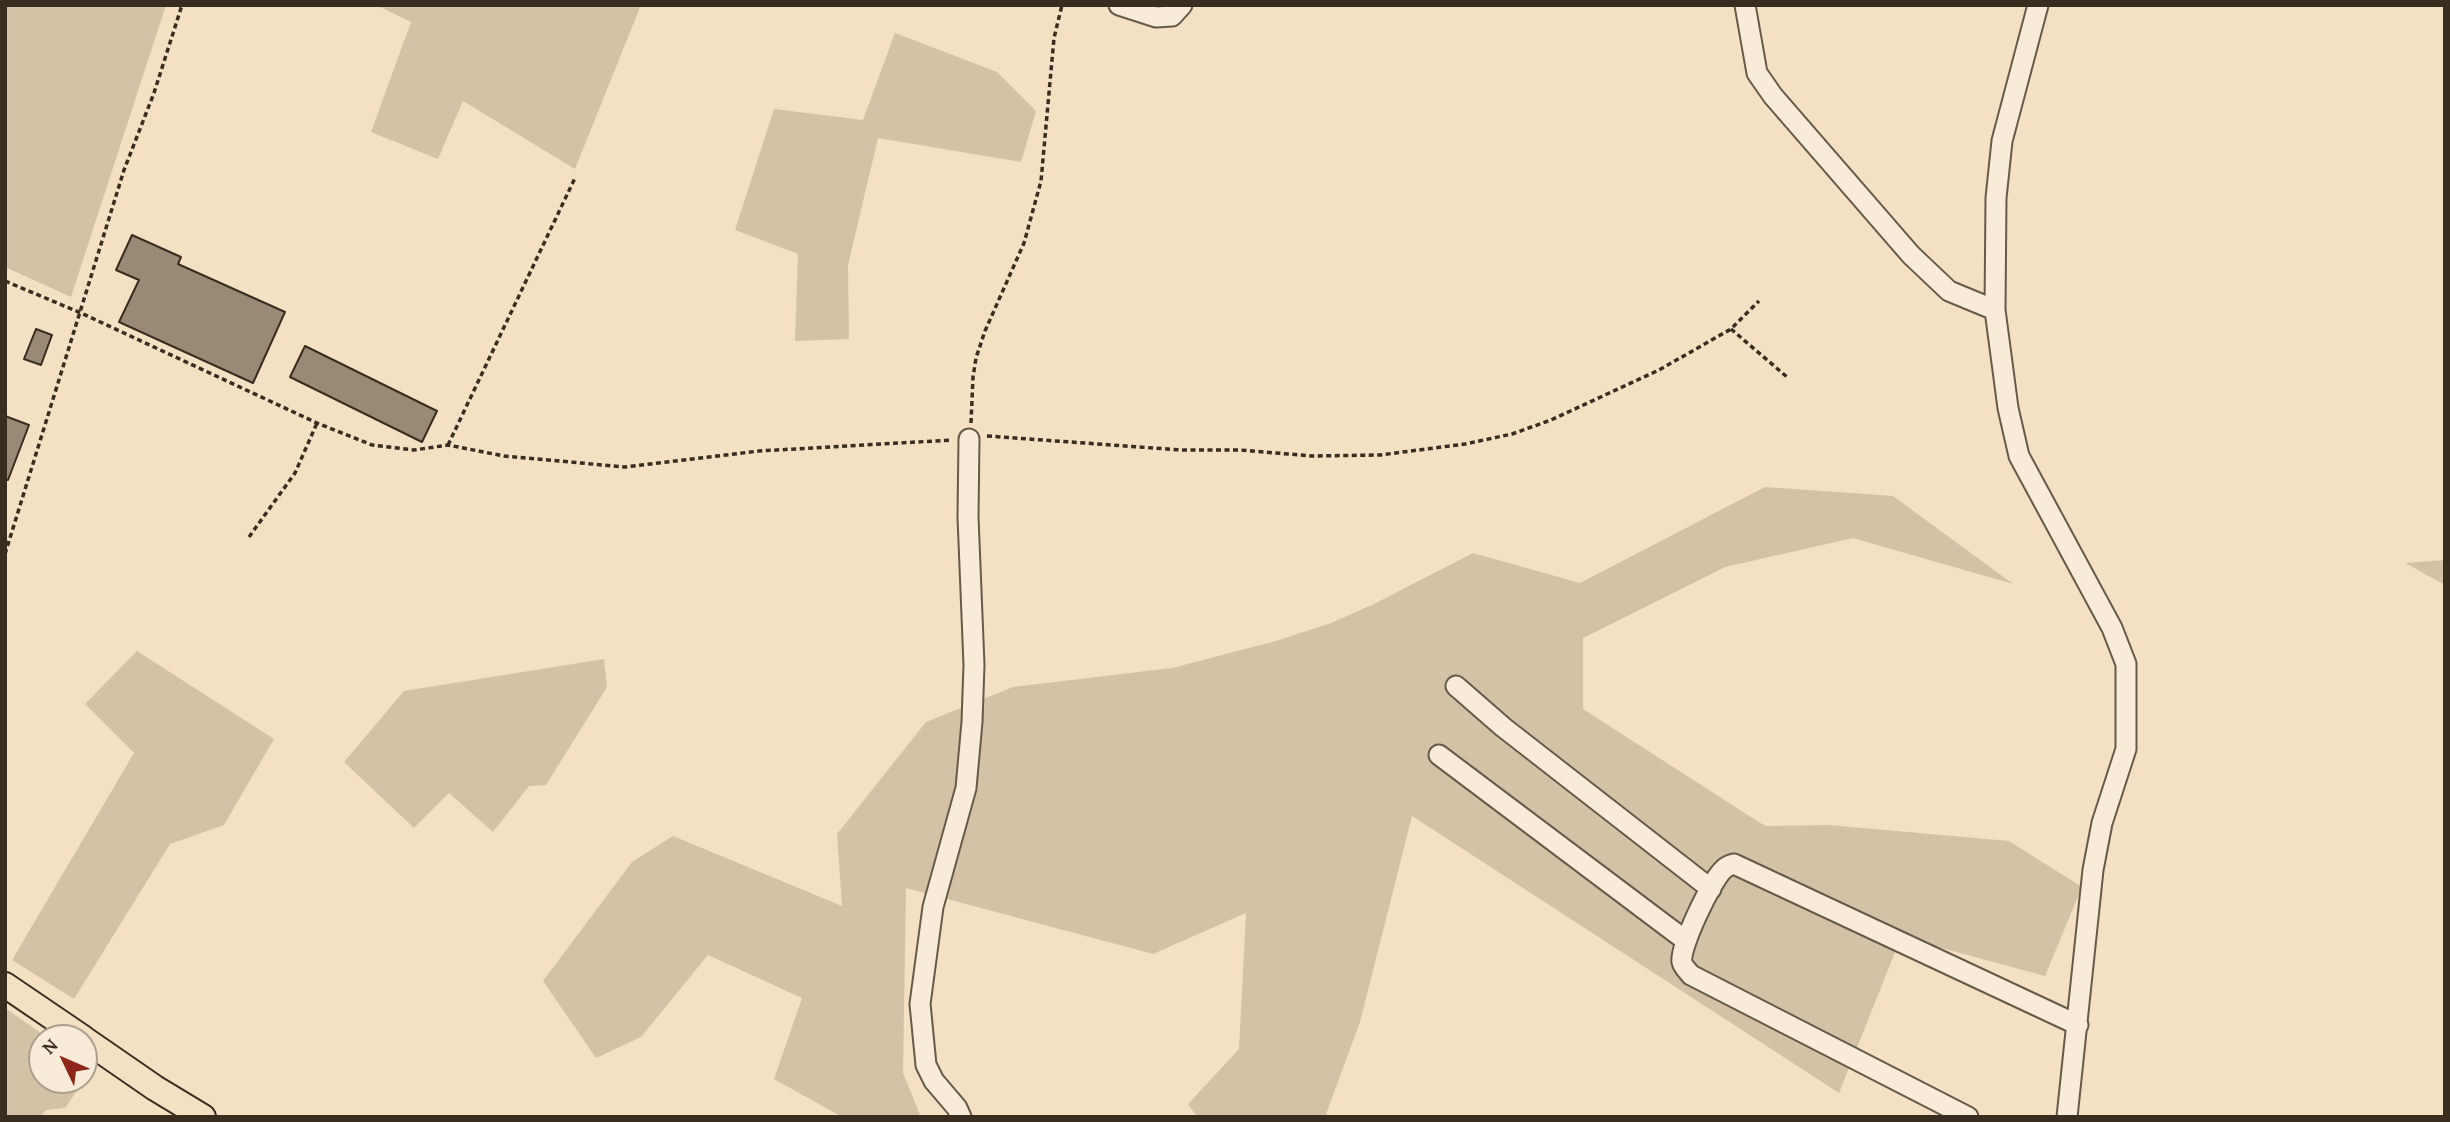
<!DOCTYPE html>
<html>
<head>
<meta charset="utf-8">
<style>
	body { margin:0 }
	#map { position:relative; width:2450px; height:1122px; overflow:hidden; background:#f4e0c3; font-family:"Gentium Book Plus",serif }
	canvas { display:block }
	.frame { position:absolute; inset:0; border:7px solid #392d20; pointer-events:none }
	.north { position:absolute; left:28px; top:1024px; width:70px; height:70px; box-sizing:border-box; background:#f8ebd8; border:2px solid #ac9f8e; border-radius:50%; rotate:314deg; font-size:19px; font-weight:700; line-height:28px; text-align:center; color:#392d20 }
	.north::after { content:''; display:block; margin:auto; width:24px; height:32px; background:#8f2418; clip-path:polygon(50% 0,100% 100%,50% 72%,0 100%) }
</style>
</head>
<body>
<div id="map">
<canvas width="2450" height="1122"></canvas>
<div class="frame"></div>
<div class="north">N</div>
</div>
<script>
const c = document.querySelector('canvas').getContext('2d');
c.lineJoin = 'round';
function fill(path, color) {
  c.fillStyle = color;
  c.fill(path, 'evenodd');
}
function strokePath(path, color, width, dash) {
  c.strokeStyle = color;
  c.lineWidth = width;
  c.lineCap = dash ? 'butt' : 'round';
  c.setLineDash(dash || []);
  c.stroke(path);
}
fill(new Path2D(`
	M5,5h161l-95,292 -66,-30z
	M376,5h265l-66,164 -112,-68 -25,58 -67,-27 40,-110z
	M895,33l102,39 39,39 -15,51 -143,-24 -30,127 1,74 -54,2 3,-87 -63,-24 39,-121 89,11z
	M1765,487l128,9 120,88 -160,-46 -128,29 -142,71v71l182,117 64,-1 180,16 73,46 -37,89 -144,-39 -62,156 -427,-277 -52,206 -35,95h-128l-9,-13 51,-55 7,-136 -93,41 -247,-66 -3,185 18,44h-79l-68,-38 28,-81 -94,-43 -67,82 -45,21 -53,-77 89,-119 41,-26 169,70 -5,-72 89,-112 87,-35 159,-19 104,-27 55,-18 43,-19 99,-51 107,30z
	M2445,560v25l-40,-22z
	M137,651l137,88 -50,86 -54,19 -96,155 -62,-39 122,-207 -49,-49z
	M604,659l3,28 -61,98 -17,1 -36,46 -44,-39 -35,35 -70,-66 60,-71z
	M5,1008l43,30h-6v42h42v-16l8,5 -27,39 -19,2 -6,7h-35z`), '#d4c2a7');
const building = new Path2D(`
	M132,235l49,22 -3,7 107,48 -32,71 -134,-61 20,-42 -23,-10z
	M36,329l16,6 -11,30 -17,-6z
	M305,346l132,65 -15,31 -132,-65z
	M5,416l24,9 -21,55 -3,-1z`);
fill(building, '#9a8a75');
strokePath(building, '#392d20', 2);
const minor = new Path2D(`
	M1119,5l37,12 16,-1 10,-11
	M1745,5l12,68 16,23 138,159 38,36 46,19
	M2038,5l-36,136 -6,57 -1,112 13,98 11,48 93,172 14,36v85l-24,74 -9,47 -26,247
	M1456,686l47,41 208,162
	M1439,755l246,185
	M961,1117l-4,-9 -23,-27 -8,-16 -6,-61 13,-97 33,-119 6,-66 2,-57 -6,-148 1,-78
	M1968,1117l-277,-142c-3,-4 -8,-8 -9,-13 -3,-14 30,-83 42,-93 3,-3 6,-4 10,-5l344,161`);
const major = new Path2D(`
	M5,985l78,53
	M84,1039l71,49 48,29`);
strokePath(minor, '#685a49', 23);
strokePath(major, '#392d20', 28);
strokePath(new Path2D(`
	M5,281l76,32 236,110 55,22 42,5 34,-5 56,11 121,11 134,-16 193,-11
	M1731,329l56,48
	M971,423l2,-46 3,-19 9,-27 39,-88 17,-62 13,-143 8,-33
	M987,436l194,14h59l72,6 68,-1 85,-11 47,-10 39,-14 108,-50 72,-41 28,-28
	M448,445l127,-267
	M249,537l46,-64 22,-50
	M5,554l119,-384 30,-77 28,-88`), '#392d20', 3.5, [5, 3.5]);
strokePath(minor, '#f8ebd8', 19);
strokePath(major, '#f4e0c3', 24);
</script>
</body>
</html>
